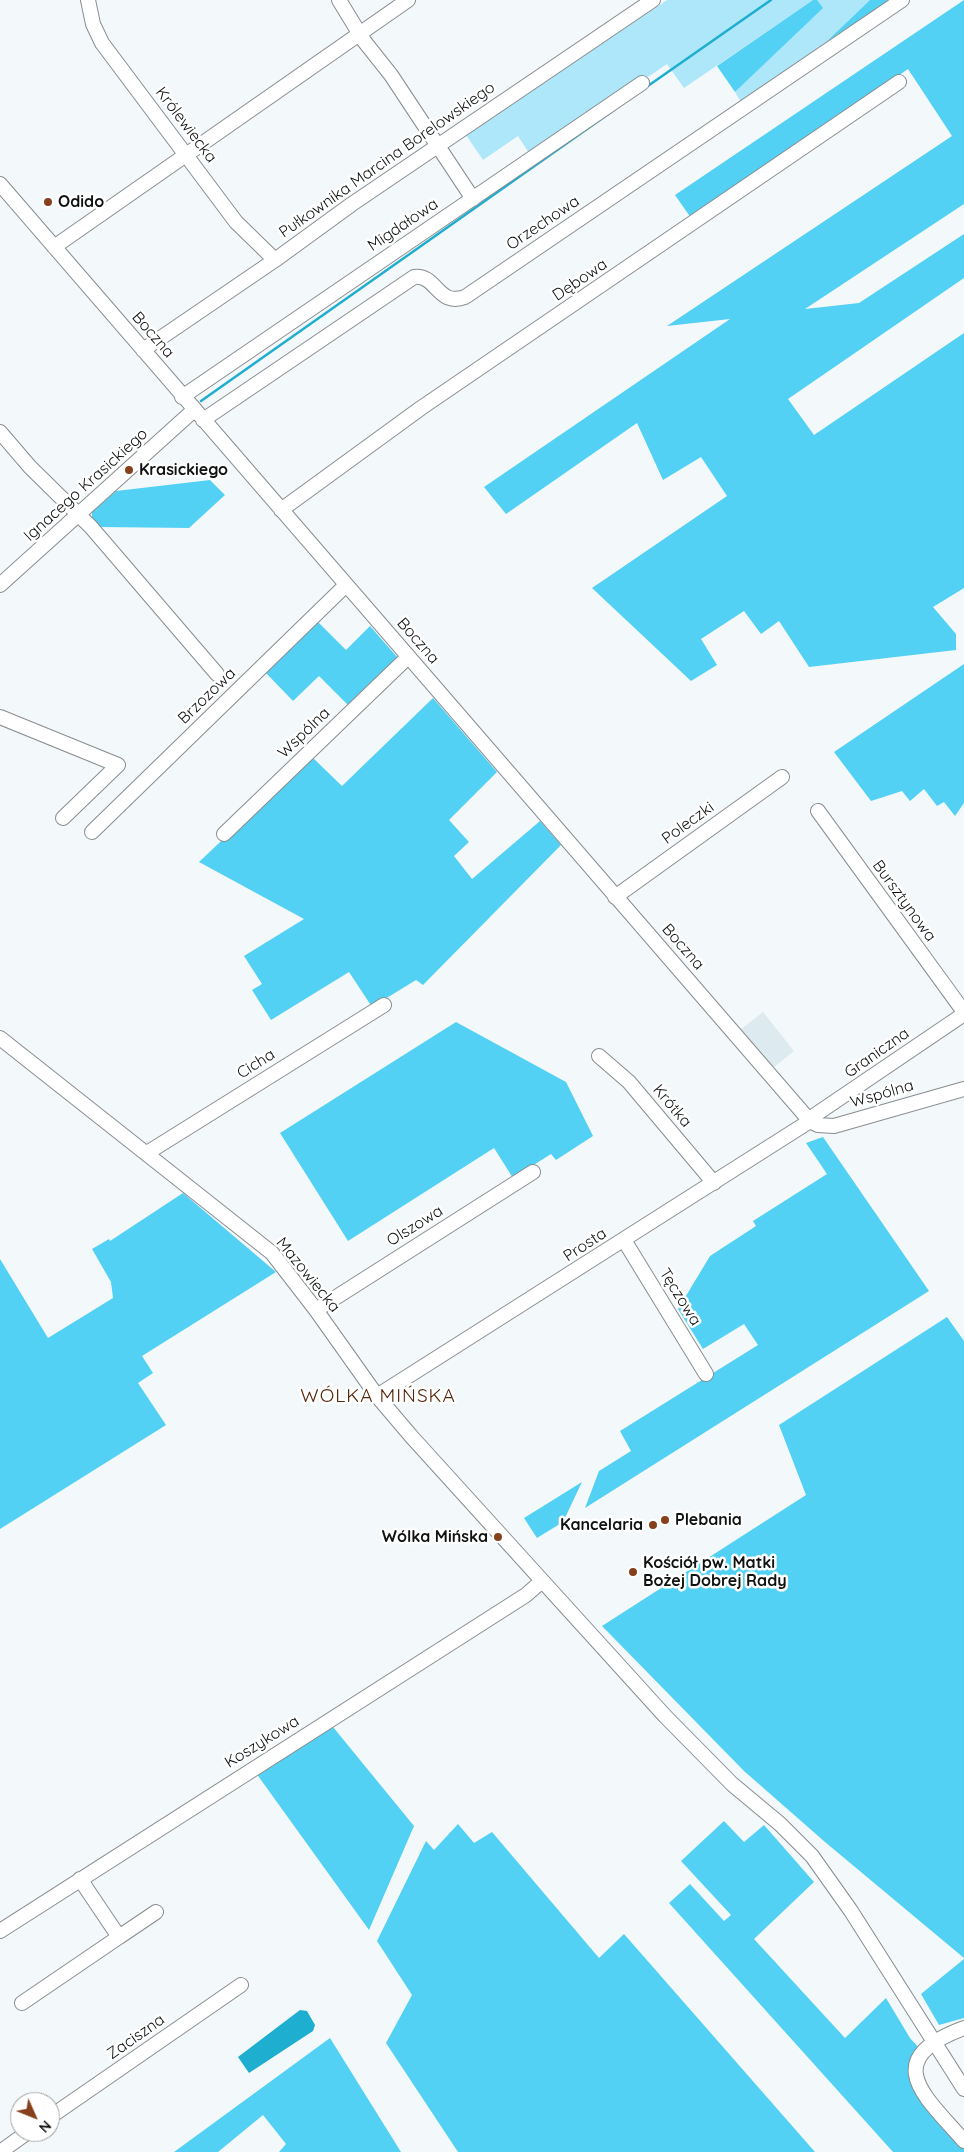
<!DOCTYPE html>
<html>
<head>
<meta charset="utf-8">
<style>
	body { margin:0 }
	#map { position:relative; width:964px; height:2152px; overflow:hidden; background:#f3f8fa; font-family:Quicksand,sans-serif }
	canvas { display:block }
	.north { position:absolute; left:10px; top:2092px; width:50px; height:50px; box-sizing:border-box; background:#fff; border:1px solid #9fa0a0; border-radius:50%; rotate:134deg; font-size:14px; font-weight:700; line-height:20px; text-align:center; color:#101212 }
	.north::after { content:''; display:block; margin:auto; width:18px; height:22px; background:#86401b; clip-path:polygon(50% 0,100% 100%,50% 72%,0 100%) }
</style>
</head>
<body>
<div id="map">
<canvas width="964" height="2152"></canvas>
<div class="north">N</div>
</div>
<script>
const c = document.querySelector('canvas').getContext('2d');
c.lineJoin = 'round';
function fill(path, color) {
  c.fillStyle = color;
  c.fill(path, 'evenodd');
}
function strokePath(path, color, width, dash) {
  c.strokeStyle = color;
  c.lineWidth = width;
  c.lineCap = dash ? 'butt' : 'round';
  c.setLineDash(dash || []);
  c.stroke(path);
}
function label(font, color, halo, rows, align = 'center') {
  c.font = font + ' Quicksand,sans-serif';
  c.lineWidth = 5;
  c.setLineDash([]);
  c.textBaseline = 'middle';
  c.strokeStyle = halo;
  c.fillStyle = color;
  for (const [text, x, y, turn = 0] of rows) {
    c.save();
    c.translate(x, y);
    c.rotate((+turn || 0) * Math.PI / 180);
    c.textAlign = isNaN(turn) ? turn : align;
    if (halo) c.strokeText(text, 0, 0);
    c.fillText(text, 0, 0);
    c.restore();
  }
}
fill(new Path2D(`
	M763,1012l31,39 -21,17 -33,-38z`), '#ddeaef');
fill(new Path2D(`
	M667,0h146l-129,88 -17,-24 -136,92 -13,-20 -35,24 -17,-25z
	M817,0h53l-44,42 -85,60 -6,-10 87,-84z`), '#ade7f9');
fill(new Path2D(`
	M813,0h4l6,8 -88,84 -18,-26z
	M870,0h20l-64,42z
	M964,0v204l-159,105 54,-6 105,-69v44l-176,121 26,36 150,-102v255l-31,19 23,27v16l-147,17 -30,-46 -18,13 -17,-23 -43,28 16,26 -26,16 -99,-93 135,-92 -26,-39 -38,23 -26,-57 -131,91 -22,-27 246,-168 -63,7 285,-190 -44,-67 -217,149 -16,-23z
	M210,480l15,15 -36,33 -89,-1 -8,-9v-6l24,-21z
	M316,620l30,30 24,-24 28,32 -49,48 -30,-30 -26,25 -28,-29z
	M964,664v139l-9,13 -11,-14 -7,4 -13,-17 -14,12 -8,-10 -31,10 -37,-49z
	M433,698l64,74 -48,48 20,22 -15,14 18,23 68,-58 21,24 -138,140 -7,-5 -44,27 -23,-35 -78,48 -19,-30 10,-6 -18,-28 60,-37 -105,-57 112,-106 31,30z
	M456,1022l110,60 27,54 -37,24 -5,-6 -38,24 -19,-30 -146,93 -68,-108z
	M823,1137l106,154 -344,217 14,-37 32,-20 -11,-20 138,-86 -14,-21 -41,25 -25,-40 32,-53 46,-30 -3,-5 74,-47 -21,-31z
	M183,1193l93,79 -134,84 11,17 -15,10 28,42 -166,104v-270l48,79 65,-40 -2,-16 -19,-33 17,-10 1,2z
	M947,1317l17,24v617l-139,-116 -81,-71 -142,-145 204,-131 -27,-70z
	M582,1482l-19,40 -26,16 -13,-20z
	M333,1727l81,99 -45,104 -113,-157z
	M724,1821l20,21 20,-17 50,57 -60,57 91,99 41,-40 24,40 9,10c-7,10 -12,20 -9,32 3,12 44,54 54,67v5h-71l-224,-249 21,-19 34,37 7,-6 -50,-54z
	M458,1824l16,19 18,-11 107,126 25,-24 191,218h-357l-72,-109 26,-48 -35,-54 49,-100 8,9z
	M964,1959v59l-25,7 -18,-31z
	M330,2038l71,114h-122l7,-8 -23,-29 -45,37h-44z`), '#52d1f5');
fill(new Path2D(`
	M300,2010l7,1 8,14 -2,6 -64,42 -11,-16z`), '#1eaed0');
strokePath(new Path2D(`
	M645,88l126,-88
	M201,401l413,-291`), '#1eaed0', 2.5);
const minor = new Path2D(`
	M88,0l5,24 9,19 134,179 39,38
	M339,0l25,41 27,34 82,124
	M0,184l810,937 8,4 16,1 130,-37
	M54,247l354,-247
	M143,350l132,-90 77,-56 301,-204
	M182,397l460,-314
	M203,420l211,-143c23,-3 23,30 51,20l437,-297
	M0,432l30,35 61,60 126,147
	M281,510l140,-102 478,-326
	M0,585l194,-175
	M0,717l118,48 -55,53
	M818,811l146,201
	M92,832l254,-247
	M224,834l184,-177
	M615,897l167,-120
	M0,1038l272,215 44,57 61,86 34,40 254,280 67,68 48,40 32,32 39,55 113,178
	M599,1056l30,26 85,101
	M147,1153l237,-148
	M624,1240l82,134
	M316,1310l217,-138
	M377,1396l433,-275 5,-6 149,-101
	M80,1879l39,58 37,-25
	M0,1931l526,-336 16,-14
	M22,2003l97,-66
	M964,2028c-86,32 -39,68 0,113
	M50,2117l191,-132
	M0,2152l28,-20`);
strokePath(minor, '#898d8f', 16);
strokePath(minor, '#fff', 14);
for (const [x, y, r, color] of [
	[48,202,5,"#86401b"],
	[129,470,5,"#86401b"],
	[665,1520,5,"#86401b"],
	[653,1525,5,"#86401b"],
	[498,1537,5,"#86401b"],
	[633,1572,5,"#86401b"]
]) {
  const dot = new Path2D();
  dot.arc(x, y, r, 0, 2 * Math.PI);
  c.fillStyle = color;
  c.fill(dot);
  strokePath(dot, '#fff', 2);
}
label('16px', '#101212', '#fff', [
	["Królewiecka",186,125,53],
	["Pułkownika Marcina Borelowskiego",387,160,-35],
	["Orzechowa",543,223,-34],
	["Migdałowa",403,225,-34],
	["Dębowa",580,280,-34],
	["Boczna",153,335,49],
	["Ignacego Krasickiego",86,485,-42],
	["Boczna",418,641,49],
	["Brzozowa",207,696,-44],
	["Wspólna",304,733,-44],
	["Poleczki",688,823,-36],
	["Bursztynowa",904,901,54],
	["Boczna",683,947,49],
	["Graniczna",877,1053,-35],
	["Cicha",256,1064,-32],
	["Wspólna",882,1094,-16],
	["Krótka",672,1106,50],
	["Olszowa",415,1226,-32],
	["Prosta",585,1245,-33],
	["Mazowiecka",308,1275,51],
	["Tęczowa",680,1297,58],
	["Koszykowa",262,1742,-32],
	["Zaciszna",136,2037,-35]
]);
label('bold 16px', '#101212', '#fff', [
	["Odido",58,202],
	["Krasickiego",139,470],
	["Plebania",675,1520],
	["Kancelaria",643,1525,"right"],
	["Wólka Mińska",488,1537,"right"],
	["Kościół pw. Matki",643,1563],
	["Bożej Dobrej Rady",643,1581]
], 'left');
c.letterSpacing = '1px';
label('19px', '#56260c', '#fff', [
	["WÓLKA MIŃSKA",378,1396]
]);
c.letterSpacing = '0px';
</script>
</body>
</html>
